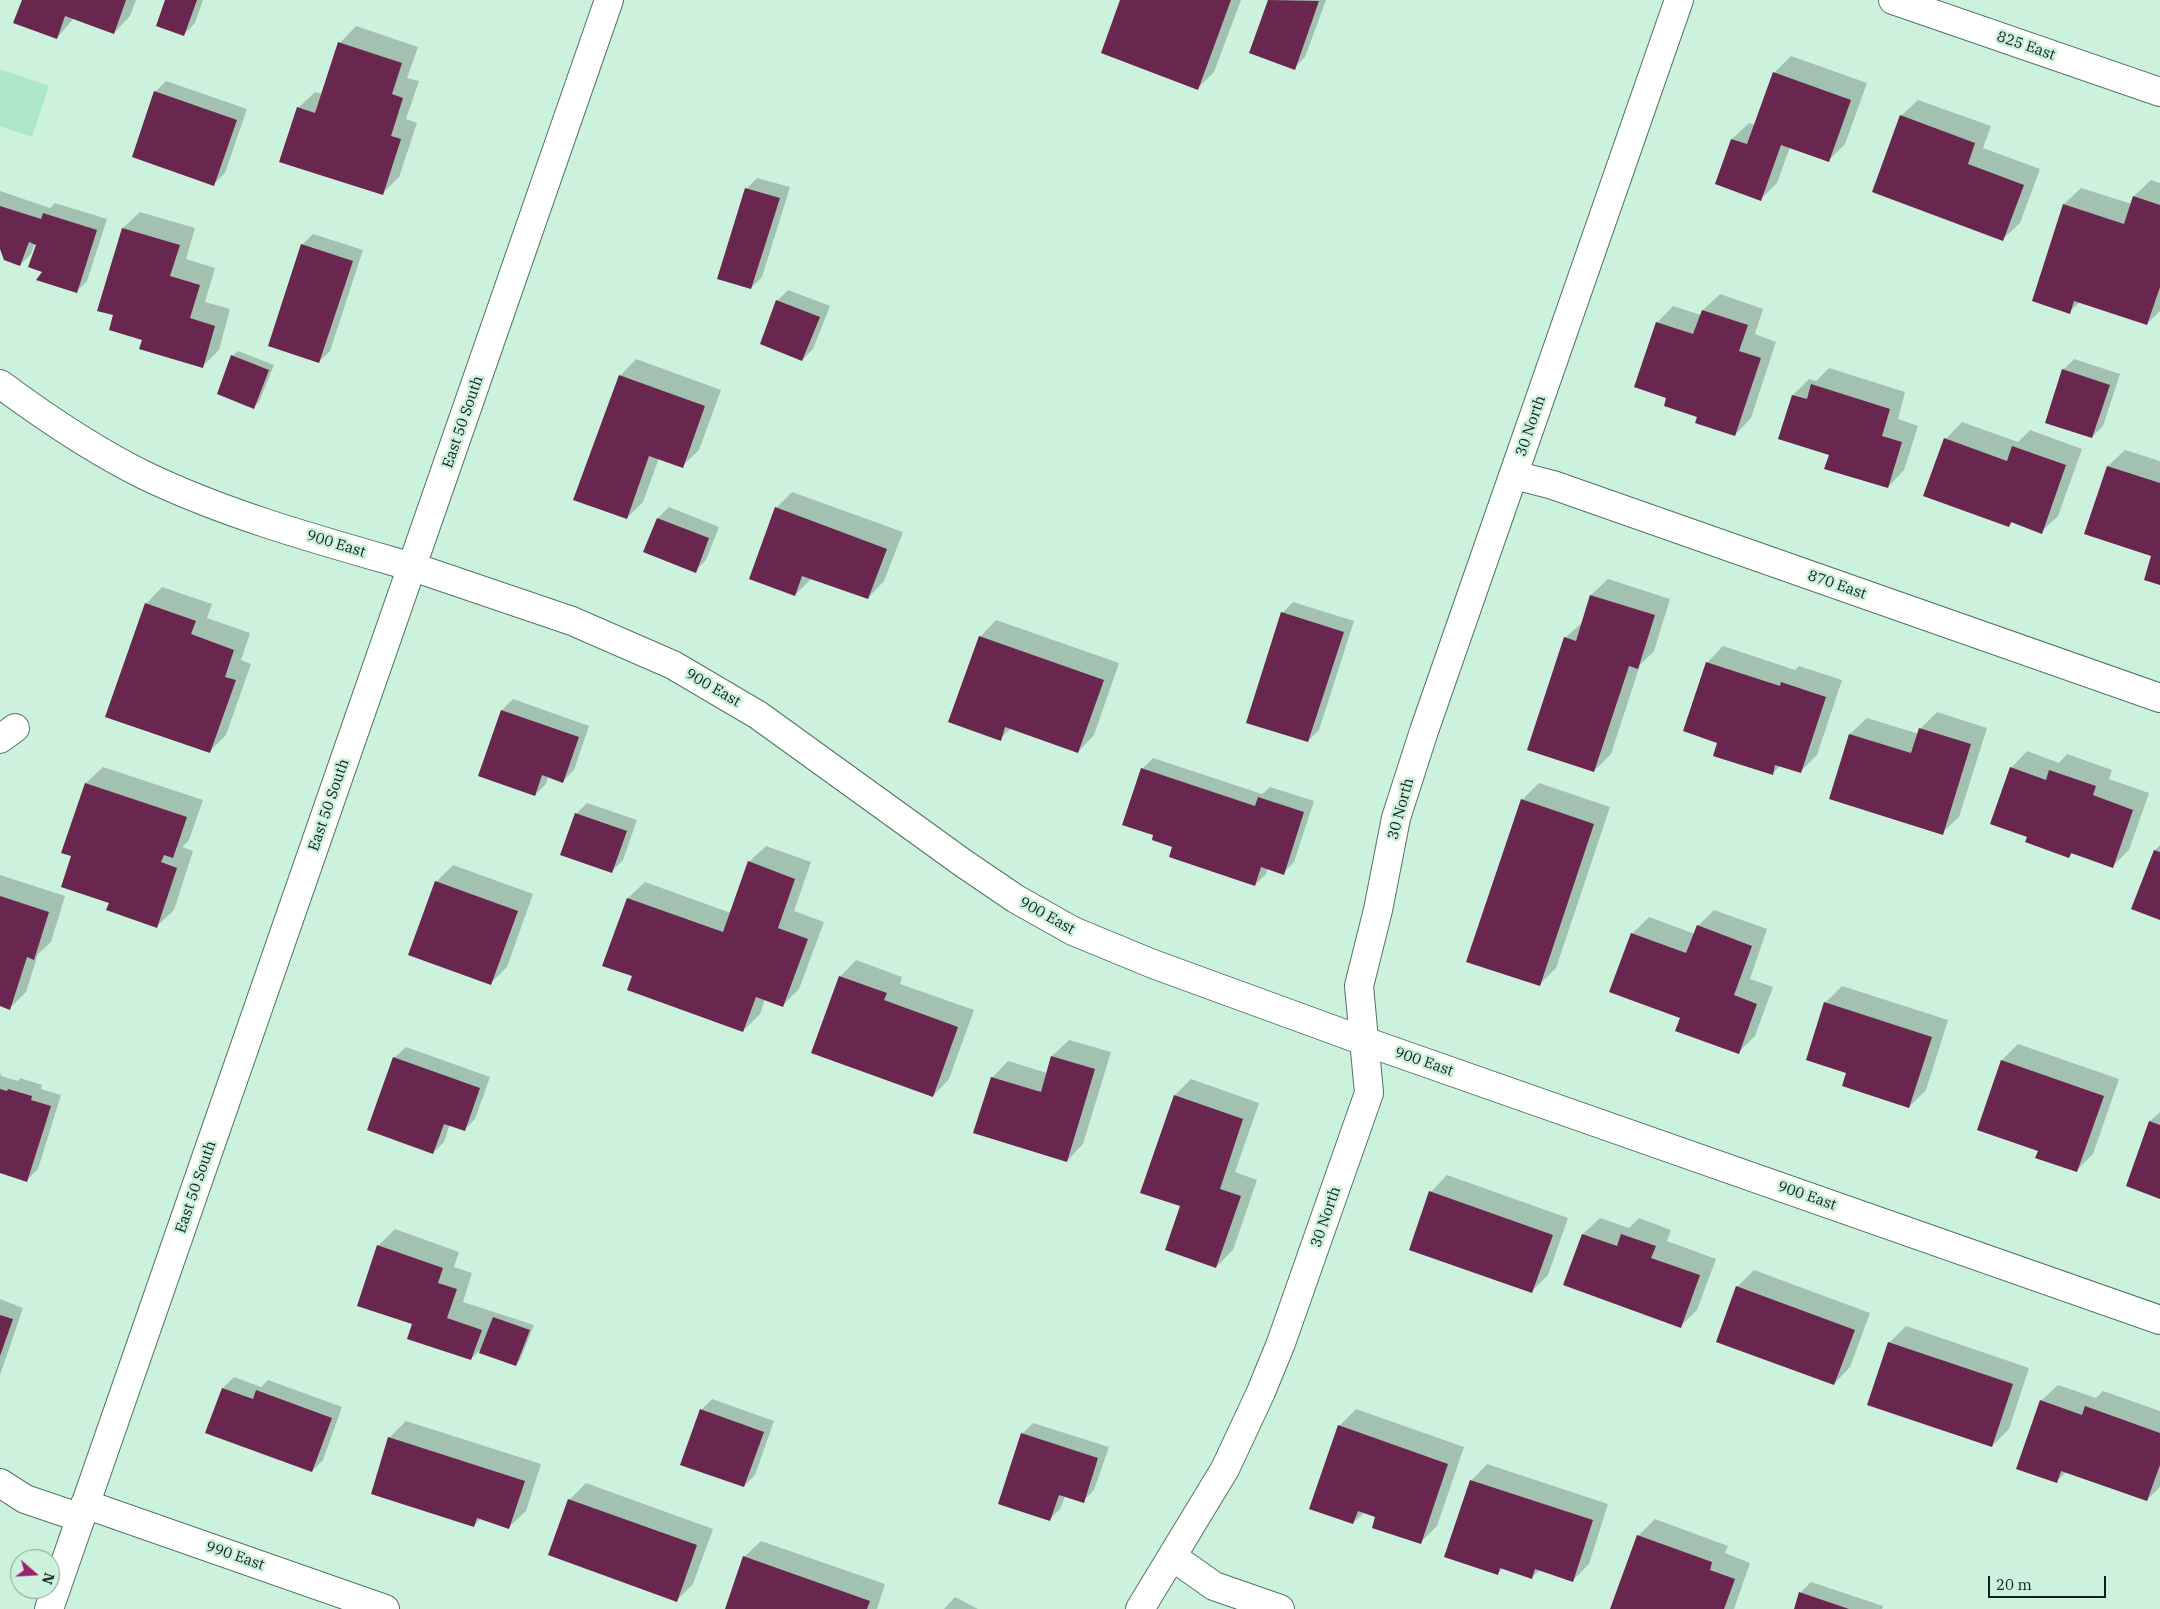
<!DOCTYPE html>
<html>
<head>
<meta charset="utf-8">
<style>
	body { margin:0 }
	#map { position:relative; width:2160px; height:1609px; overflow:hidden; background:#ccf2dd; font-family:"IBM Plex Serif",serif }
	canvas { display:block }
	.north { position:absolute; left:10px; top:1549px; width:50px; height:50px; box-sizing:border-box; background:#ccf2dd; border:1px solid #829e8f; border-radius:50%; rotate:109deg; font-size:14px; font-weight:700; line-height:20px; text-align:center; color:#122019 }
	.north::after { content:''; display:block; margin:auto; width:18px; height:22px; background:#9f1f72; clip-path:polygon(50% 0,100% 100%,50% 72%,0 100%) }
	.scale { position:absolute; left:1988px; top:1576px; width:118px; height:22px; box-sizing:border-box; border:2px solid #122019; border-top:0; padding-left:6px; font-size:15px; line-height:18px; white-space:nowrap; color:#122019; -webkit-text-stroke:4px #ccf2dd; paint-order:stroke }
</style>
</head>
<body>
<div id="map">
<canvas width="2160" height="1609"></canvas>
<div class="north">N</div>
<div class="scale">20 m</div>
</div>
<script>
const c = document.querySelector('canvas').getContext('2d');
c.lineJoin = 'round';
function fill(path, color) {
  c.fillStyle = color;
  c.fill(path, 'evenodd');
}
function strokePath(path, color, width, dash) {
  c.strokeStyle = color;
  c.lineWidth = width;
  c.lineCap = dash ? 'butt' : 'round';
  c.setLineDash(dash || []);
  c.stroke(path);
}
function label(font, color, halo, rows, align = 'center') {
  c.font = font + ' "IBM Plex Serif",serif';
  c.lineWidth = 5;
  c.setLineDash([]);
  c.textBaseline = 'middle';
  c.strokeStyle = halo;
  c.fillStyle = color;
  for (const [text, x, y, turn = 0] of rows) {
    c.save();
    c.translate(x, y);
    c.rotate((+turn || 0) * Math.PI / 180);
    c.textAlign = isNaN(turn) ? turn : align;
    if (halo) c.strokeText(text, 0, 0);
    c.fillText(text, 0, 0);
    c.restore();
  }
}
fill(new Path2D(`
	M0,69l49,17 -17,51 -32,-11z`), '#abe7c8');
fill(new Path2D(`
	M23,0h113l-6,16 -16,17 -40,-15 -17,20z
	M167,0h36l-8,23 -11,11z
	M1122,0h119l-27,72 -17,17z
	M1269,0h57l-21,57 -11,11 -43,-15z
	M356,26l62,21 -11,31 12,3 -13,38 11,4 -18,54 -17,17 -84,-86 17,-16 8,2 17,-51z
	M1791,56l76,27 -22,61 -17,17 -38,-14 -13,36 -16,16 -45,-16 16,-44 17,-16 6,2 19,-52z
	M166,81l81,28 -22,64 -11,11 -59,-92z
	M1918,100l73,26 -8,22 57,21 -20,54 -17,16 -102,-123z
	M757,178l33,9 -28,90 -11,11 -5,-99z
	M2151,180l9,3v128l-13,13 -67,-22 -11,10 -5,-108 17,-16 51,16 2,-8z
	M0,191l50,17 5,-5 52,16 -20,62 -11,11 -31,-21 -7,-26 -3,-2 -4,11 -11,11 -20,-20z
	M140,212l55,16 -9,31 29,9 -10,34 25,7 -11,41 -17,17 -59,-27 -28,-26 8,-86z
	M313,234l50,16 -33,101 -11,11 -17,-117z
	M788,290l42,16 -17,43 -11,11 -25,-59z
	M1720,294l43,15 -8,25 21,8 -25,76 -16,17 -37,-19 -30,-19 -11,-74 16,-17 28,9 2,-5z
	M238,351l36,14 -15,37 -5,5 -22,-51z
	M636,359l85,31 -22,60 -17,16 -23,-8 -16,44 -16,16 -7,-142z
	M2074,359l46,15 -17,52 -11,11 -29,-67z
	M1829,368l76,24 -7,27 20,7 -14,44 -16,17 -57,-33 -38,-59 16,-16 7,2z
	M1962,422l56,20 12,-12 52,19 -24,67 -17,16 -28,-10 -4,4 -63,-87z
	M2125,450l35,11v123l-7,-28 -45,-90z
	M792,492l111,40 -19,49 -16,17 -56,-20 -17,17 -19,-87z
	M669,507l50,20 -13,33 -11,11 -37,-53z
	M1608,579l62,20 -16,52 -14,14 -29,89 -17,17 -29,-133 18,-16 8,-27z
	M162,587l50,17 -5,14 43,15 -9,27 10,4 -25,71 -17,17 -63,-148z
	M1293,602l61,19 -35,109 -11,11 -26,-128z
	M996,620l123,43 -25,72 -16,17 -67,-24 -11,11 -20,-102z
	M1723,646l72,24 4,-4 43,14 -25,75 -17,17 -19,-7 -9,9 -54,-32 -11,-79z
	M513,699l76,27 -15,44 -11,11 -15,-5 -2,8 -11,11 -33,-85z
	M1937,712l50,16 -28,89 -17,16 -112,-35 20,-64 17,-16 52,16 1,-5z
	M2027,751l32,12 8,-9 45,16 -3,9 40,14 -20,57 -16,16 -40,-13 -4,4 -41,-21 -17,-68z
	M1153,758l109,36 8,-7 44,14 -20,61 -11,11 -15,-5 -2,6 -11,11 -81,-39 -19,-11 -13,-66z
	M103,767l100,33 -14,40 -7,7 11,4 -19,59 -17,16 -47,-24 -24,-119z
	M1539,783l71,24 -54,161 -17,17 -17,-185z
	M587,803l50,17 -14,40 -11,11 -36,-57z
	M2160,845v74l-5,-69z
	M766,846l45,16 -17,49 30,11 -25,67 -16,16 -18,-6 -5,15 -17,17 -110,-56 -29,-10 24,-67 17,-16 86,31 18,-51z
	M453,865l80,29 -26,73 -17,17 -80,-30 27,-73z
	M0,875l65,21 -14,46 -13,12 -12,38 -16,16 -10,-3z
	M1714,910l53,19 -17,50 23,8 -18,49 -17,17 -57,-35 -49,-84 17,-17 46,17 3,-8z
	M856,960l46,17 -2,7 74,26 -25,69 -16,17 -93,-119z
	M1842,986l106,34 -22,70 -17,17 -61,-35 -23,-69z
	M1069,1040l42,12 -28,92 -16,17 -75,-83 16,-17 39,12 5,-17z
	M2018,1044l101,35 -26,75 -17,17 -74,-111z
	M406,1047l84,30 -15,42 -11,11 -14,-6 -6,18 -11,11 -39,-95z
	M0,1072l1,4 17,5 2,-3 22,7 -1,4 20,6 -23,74 -11,11 -27,-8z
	M1191,1079l68,24 -24,69 22,8 -24,70 -17,17 -34,-61 -7,-111z
	M2160,1112v85l-10,-76z
	M1447,1175l121,43 -20,57 -16,16 -101,-99z
	M1600,1218l29,10 10,-10 32,12 -4,11 49,18 -19,51 -17,17 -115,-42 18,-51z
	M395,1229l64,23 -5,15 18,6 -9,29 71,23 -14,35 -5,5 -32,-18 -12,12 -58,-35 -35,-78z
	M1754,1270l116,43 -20,54 -16,17 -97,-97z
	M0,1299l23,9 -23,67z
	M1906,1326l123,42 -20,61 -17,17 -103,-103z
	M234,1377l27,10 7,-7 74,27 -19,53 -11,11 -105,-39 16,-44z
	M2058,1385l38,13 7,-7 57,20v76l-13,13 -80,-29 -11,11 -15,-81z
	M712,1399l62,22 -19,54 -11,11 -43,-76z
	M1356,1409l108,38 -27,79 -17,17 -43,-27 -12,-4 -12,11 -14,-97z
	M406,1421l135,43 -15,47 -17,16 -28,-9 -7,8 -85,-88z
	M1033,1423l76,24 -15,43 -11,11 -18,-5 -5,13 -11,11 -27,-86z
	M1487,1464l121,40 -19,60 -17,17 -32,-11 -8,7 -29,-9 -5,5 -27,-92z
	M586,1483l127,46 -20,55 -16,16 -108,-100z
	M1655,1519l73,27 -3,7 25,10 -16,46h-122l26,-73z
	M761,1541l124,43 -8,25h-151l18,-52z
	M1811,1582l72,24 -1,3h-87l5,-16z
	M955,1597l23,12h-34z`), '#0003');
fill(new Path2D(`
	M22,0h104l-12,34 -49,-18 -8,23 -44,-16z
	M165,0h32l-13,36 -28,-10z
	M1120,0h111l-33,90 -97,-37z
	M1268,0l51,1 -24,69 -46,-17z
	M338,42l64,21 -10,31 11,4 -12,38 10,3 -18,56 -104,-33 18,-55 18,6z
	M1773,72l78,28 -22,62 -48,-17 -20,56 -46,-17 16,-45 16,5z
	M154,91l83,29 -23,66 -82,-29z
	M1900,115l75,28 -7,21 56,21 -21,56 -131,-49z
	M745,188l35,10 -29,91 -34,-10z
	M2133,196l27,9v82l-13,38 -73,-24 -4,13 -38,-13 31,-97 61,20z
	M0,206l41,13 2,-6 54,17 -20,63 -41,-13 6,-8 -14,-5 8,-22 -7,-3 -9,24 -16,-6 -4,-11z
	M122,228l58,17 -10,31 30,9 -10,33 25,8 -12,42 -64,-19 3,-9 -33,-10 4,-15 -16,-4z
	M301,244l52,17 -34,102 -51,-17z
	M776,300l44,17 -18,44 -42,-17z
	M1702,310l46,15 -9,26 22,7 -26,78 -40,-13 2,-6 -33,-11 2,-8 -32,-11 22,-65 37,12z
	M231,355l38,15 -15,39 -37,-15z
	M2062,369l48,16 -18,53 -47,-15z
	M619,375l86,31 -22,62 -34,-12 -22,63 -54,-19z
	M1811,384l79,25 -8,27 20,6 -14,46 -64,-19 5,-14 -51,-16 14,-44 15,4z
	M1944,438l63,23 5,-15 54,19 -24,69 -31,-12 -2,5 -86,-31z
	M2107,466l53,17v102l-16,-5 7,-24 -67,-22z
	M775,507l112,42 -19,50 -66,-23 -7,20 -46,-17z
	M657,518l52,20 -13,35 -53,-21z
	M1590,595l65,20 -17,54 -9,-3 -35,106 -67,-22 37,-113 12,4z
	M145,603l51,18 -5,13 43,16 -9,27 11,3 -26,73 -105,-36z
	M1281,612l63,20 -36,110 -62,-19z
	M979,636l125,44 -26,73 -73,-26 -4,14 -53,-19z
	M1706,662l74,24 1,-4 45,15 -25,76 -26,-8 -2,10 -60,-19 4,-13 -34,-12z
	M501,710l78,27 -16,46 -21,-8 -7,21 -57,-20z
	M1919,728l52,16 -28,91 -114,-36 20,-65 62,19z
	M2010,767l36,13 3,-10 47,16 -3,9 40,15 -20,58 -42,-15 -2,5 -44,-16 2,-5 -37,-13z
	M1141,768l114,38 3,-9 46,15 -20,63 -23,-8 -6,19 -86,-29 3,-10 -20,-7 1,-5 -31,-10z
	M85,783l102,34 -14,41 -9,-3 -3,7 16,6 -20,60 -51,-18 3,-7 -48,-16 10,-31 -10,-3z
	M1521,799l73,25 -54,162 -74,-24z
	M575,813l52,18 -15,42 -52,-18z
	M2154,850l6,2v68l-29,-11z
	M748,861l47,18 -17,49 30,11 -25,68 -27,-10 -13,35 -116,-42 5,-14 -30,-10 25,-68 96,34z
	M435,881l83,30 -27,74 -83,-30z
	M0,896l49,16 -15,48 -7,-3 -17,53 -10,-4z
	M1697,925l55,21 -18,49 23,9 -18,50 -64,-23 5,-13 -71,-26 22,-59 55,20z
	M839,976l48,17 -3,7 74,27 -25,70 -122,-44z
	M1824,1002l108,35 -23,71 -67,-22 4,-13 -40,-13z
	M1051,1056l44,13 -28,93 -94,-29 18,-56 50,15z
	M393,1057l87,31 -15,43 -21,-7 -11,30 -66,-24z
	M2001,1060l103,36 -27,76 -42,-14 3,-7 -61,-21z
	M0,1089l7,2 1,-2 24,7 -1,4 20,6 -24,76 -27,-9z
	M1174,1095l69,24 -23,70 21,7 -25,72 -51,-18 15,-44 -40,-13z
	M2149,1121l11,4v74l-34,-13z
	M1429,1191l124,44 -21,58 -123,-43z
	M1582,1234l35,12 4,-12 35,12 -5,12 49,17 -19,53 -118,-43z
	M377,1245l66,23 -5,15 19,6 -10,29 35,12 -11,30 -64,-21 5,-15 -55,-18z
	M1736,1286l119,44 -21,55 -118,-43z
	M0,1315l13,4 -13,37z
	M493,1317l37,13 -14,36 -37,-13z
	M1888,1342l125,42 -21,63 -125,-42z
	M222,1388l31,11 3,-9 76,28 -20,54 -107,-39z
	M2040,1400l42,15 3,-9 75,27v32l-13,36 -86,-30 -4,12 -41,-14z
	M700,1409l64,23 -20,55 -64,-22z
	M1338,1425l110,39 -27,80 -49,-16 3,-11 -17,-6 -5,13 -44,-15z
	M1021,1433l77,25 -14,45 -25,-8 -9,26 -52,-17z
	M388,1437l137,44 -16,48 -32,-11 -3,9 -103,-33z
	M1470,1480l123,40 -20,62 -38,-13 -3,10 -32,-11 -2,7 -54,-18z
	M568,1499l129,46 -20,57 -129,-47z
	M1637,1535l75,27 -2,8 25,9 -11,30h-114z
	M743,1556l127,45 -3,8h-142z
	M1799,1592l50,17h-55z`), '#69264e');
const street = new Path2D(`
	M1893,0l267,92
	M0,384c46,34 93,66 144,91 85,41 178,66 269,92
	M1514,475l39,10 607,213
	M0,739l15,-11
	M0,1483l25,16 56,19
	M85,1504l300,105
	M1173,1557l41,29 66,23
	M1140,1609l85,-140 36,-77 20,-49 88,-250 -10,-107 19,-76 18,-92 28,-87 255,-731`);
const secondary = new Path2D(`
	M413,567l159,54 101,44 85,50 205,148 53,36 57,32 80,33 211,77 796,279
	M49,1609l560,-1609`);
strokePath(street, '#527563', 30);
strokePath(secondary, '#527563', 30);
strokePath(street, '#fff', 28);
strokePath(secondary, '#fff', 28);
label('15px', '#122019', '#ccf2dd', [
	["825 East",2026,46,19],
	["East 50 South",463,422,-71],
	["30 North",1531,426,-71],
	["900 East",336,544,17],
	["870 East",1837,585,19],
	["900 East",713,688,30],
	["East 50 South",329,805,-71],
	["30 North",1401,809,-75],
	["900 East",1047,916,29],
	["900 East",1424,1062,19],
	["East 50 South",196,1187,-71],
	["900 East",1807,1196,19],
	["30 North",1326,1217,-71],
	["990 East",235,1556,19]
]);
</script>
</body>
</html>
